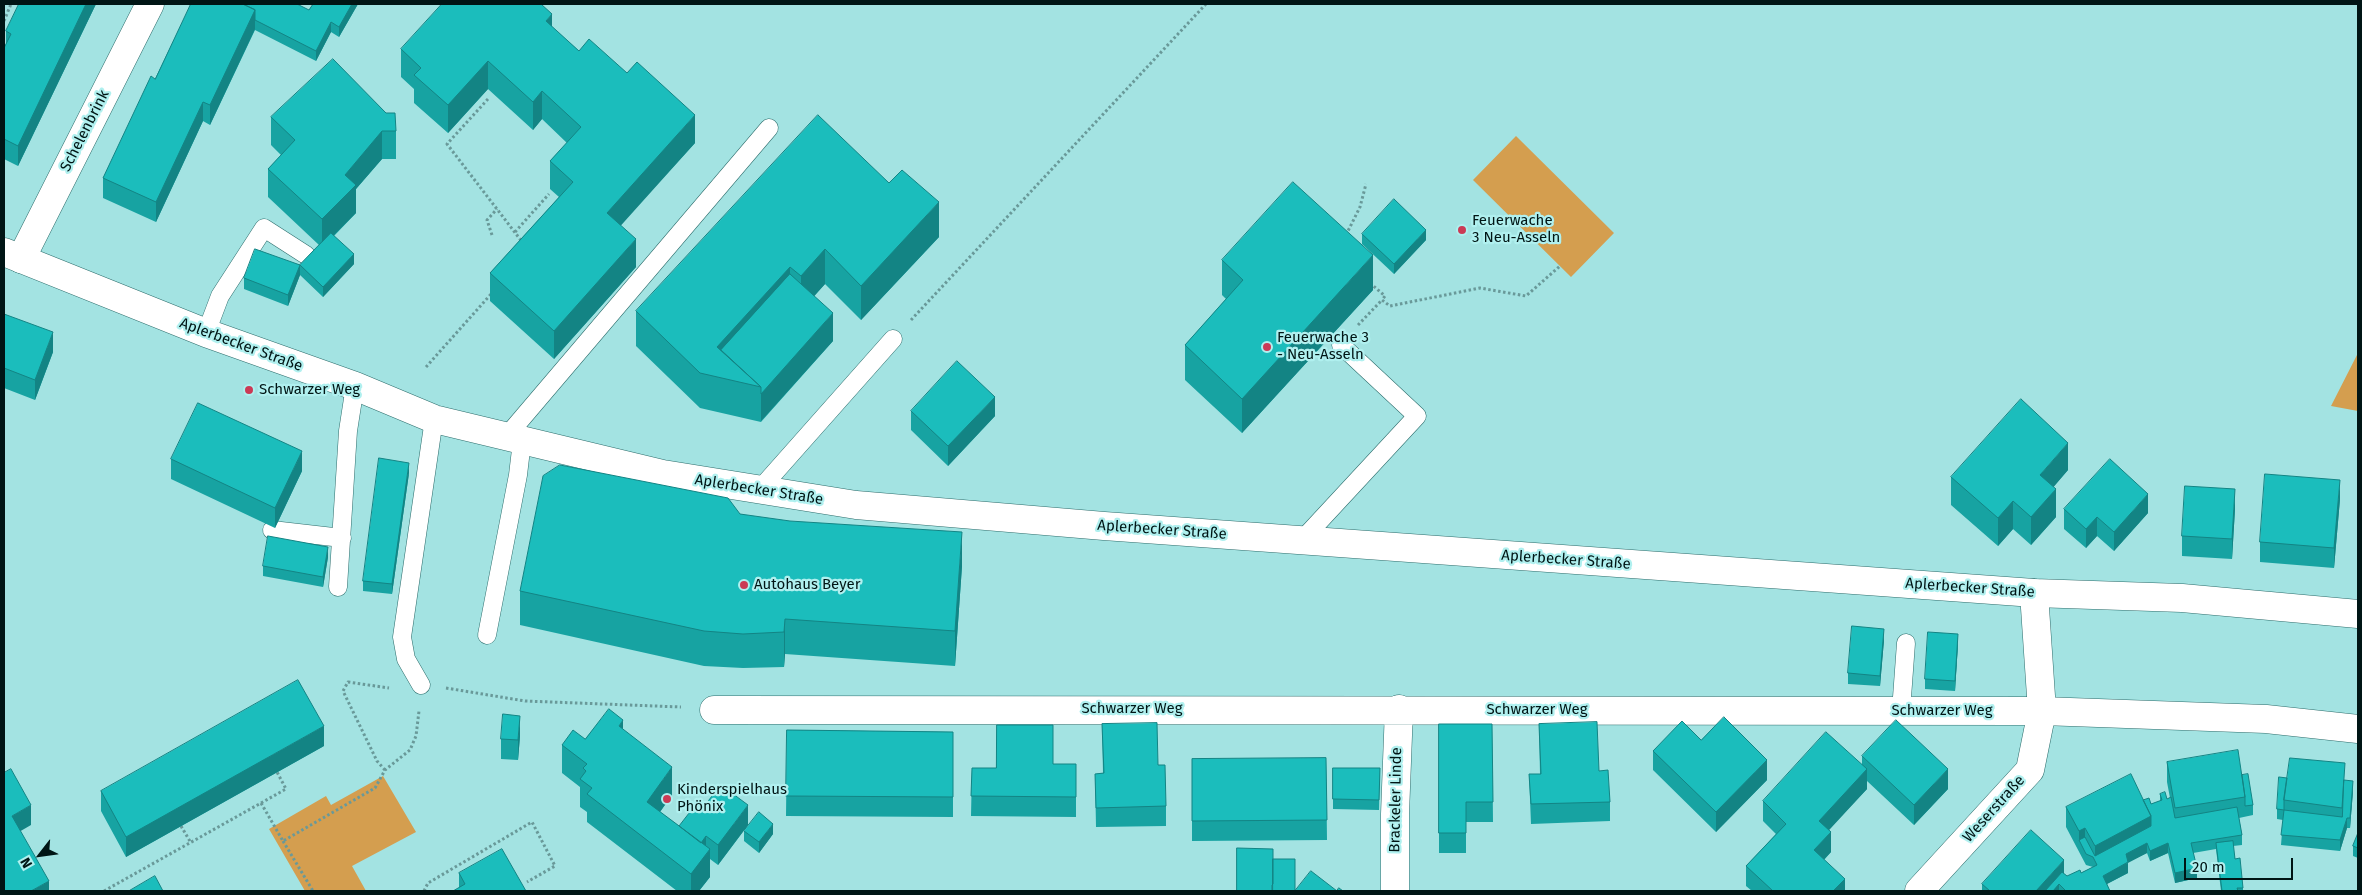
<!DOCTYPE html>
<html>
<head>
<meta charset="utf-8">
<style>
	body { margin:0 }
	#map { position:relative; width:2362px; height:895px; overflow:hidden; background:#a3e3e2; font-family:"Fira Sans",sans-serif }
	canvas { display:block }
	.frame { position:absolute; inset:0; border:5px solid #001515; pointer-events:none }
	.north { position:absolute; left:15px; top:830px; width:50px; height:50px; -webkit-text-stroke:4px #b0f0ef; paint-order:stroke; rotate:240deg; font-size:14px; font-weight:700; line-height:20px; text-align:center; color:#001515 }
	.north::after { content:''; display:block; margin:auto; width:18px; height:22px; background:#001515; clip-path:polygon(50% 0,100% 100%,50% 72%,0 100%) }
	.scale { position:absolute; left:2184px; top:858px; width:109px; height:22px; box-sizing:border-box; border:2px solid #001515; border-top:0; padding-left:6px; font-size:15px; line-height:18px; white-space:nowrap; color:#001515; -webkit-text-stroke:4px #b0f0ef; paint-order:stroke }
</style>
</head>
<body>
<div id="map">
<canvas width="2362" height="895"></canvas>
<div class="frame"></div>
<div class="north">N</div>
<div class="scale">20 m</div>
</div>
<script>
const c = document.querySelector('canvas').getContext('2d');
c.lineJoin = 'round';
function fill(path, color) {
  c.fillStyle = color;
  c.fill(path, 'evenodd');
}
function strokePath(path, color, width, dash) {
  c.strokeStyle = color;
  c.lineWidth = width;
  c.lineCap = dash ? 'butt' : 'round';
  c.setLineDash(dash || []);
  c.stroke(path);
}
function label(font, color, halo, rows, align = 'center') {
  c.font = font + ' "Fira Sans",sans-serif';
  c.lineWidth = 4.5;
  c.setLineDash([]);
  c.textBaseline = 'middle';
  c.strokeStyle = halo;
  c.fillStyle = color;
  for (const [text, x, y, turn = 0] of rows) {
    c.save();
    c.translate(x, y);
    c.rotate((+turn || 0) * Math.PI / 180);
    c.textAlign = isNaN(turn) ? turn : align;
    if (halo) c.strokeText(text, 0, 0);
    c.fillText(text, 0, 0);
    c.restore();
  }
}
fill(new Path2D(`
	M1516,136l98,97 -43,44 -98,-97z
	M2358,353v58l-27,-5z
	M383,776l33,56 -64,34 14,25h-61l-36,-62 57,-33 5,9z`), '#d49e4f');
const service = new Path2D(`
	M206,333l14,-37 44,-68 42,27
	M506,437l263,-309
	M760,489l133,-150
	M272,530l70,8
	M1302,540l115,-124 -76,-71
	M338,587l10,-156 7,-45
	M487,635l31,-160 4,-34
	M421,685l-15,-26 -4,-22 32,-218
	M1901,711l5,-68`);
const minor = new Path2D(`
	M21,259l129,-255
	M714,710l1328,1 224,8 92,10
	M1395,891v-77l4,-105
	M1919,891l111,-121 12,-59 -8,-118`);
const secondary = new Path2D(`
	M4,252l202,81 149,53 79,33 229,55 193,31 248,21 930,67 148,5 176,16`);
strokePath(service, '#2d6d6c', 19);
strokePath(minor, '#2d6d6c', 29);
strokePath(secondary, '#2d6d6c', 29);
strokePath(new Path2D(`
	M4,21l7,-17
	M488,99l-41,45 76,99
	M515,232l34,-38
	M492,235l-5,-15 10,-11
	M1346,235l14,-28 6,-23
	M1370,283l15,13 -3,4 8,6 90,-18 46,8 34,-30
	M911,320l295,-316
	M1358,325l24,-25
	M426,367l66,-74
	M446,688l79,13 156,6
	M385,770l-8,-9 -34,-70 5,-9 41,6
	M261,803l25,-14 -9,-17
	M181,826l10,17
	M283,841l30,50
	M104,891l157,-88 22,38 92,-53 10,-18 25,-20 6,-14 3,-25
	M424,891l4,-8 104,-61 23,44 -28,16`), '#699999', 3, [2.5, 2.5]);
strokePath(service, '#fff', 18);
strokePath(minor, '#fff', 28);
strokePath(secondary, '#fff', 28);
fill(new Path2D(`
	M19,4h77l-78,162 -14,-7v-111l2,-4v-13z
	M191,4l118,6 4,-6h45l-19,33 -8,-5 -15,29 -61,-31 -45,95 -7,-4 -47,101 -53,-24v-20l52,-99z
	M552,27l27,24 116,92 -75,82 16,42 -82,92 -64,-58v-28l69,-76 -9,-8v-28l17,-18 -25,-24 -9,11 -45,-41 -40,44 -34,-30v-14l-13,-12v-28z
	M271,117l125,14v28h-14l-26,30v24l-22,23 20,28 -31,33 -23,-22 -12,31 -44,-17v-11l56,-13 19,-20 -51,-48v-28l13,-14 -10,-10z
	M889,183l50,54 -78,83 -36,-36 -11,12 19,45 -72,81 -61,-14 -64,-62v-35z
	M1362,234l64,6 -32,34 -32,-30z
	M1222,260l151,30 -131,143 -57,-53v-35l41,-46 -4,-4z
	M4,314l49,38 -18,48 -31,-12z
	M911,411l84,5 -47,50 -37,-36z
	M171,459l131,12 -27,57 -104,-49z
	M2068,470l-15,17 3,30 -25,28 -18,-16 -15,17 -47,-41v-28z
	M409,473l-17,121 -29,-3v-10z
	M2340,499l-6,69 -74,-6v-20z
	M2064,509l84,4 -34,38 -17,-15 -11,12 -22,-19z
	M2235,509l-3,50 -50,-3v-20z
	M740,514l222,52 -7,100 -170,-12 -1,13 -41,1 -39,-2 -184,-41v-34z
	M328,557l-5,30 -60,-11v-10z
	M1884,640l-4,46 -32,-2v-11z
	M1958,644l-3,47 -30,-2v-10z
	M1102,724l64,82v20l-70,1 -1,-53 8,-1z
	M1439,724h53l1,98h-27v31h-27z
	M1539,724l60,47 11,31v19l-79,3 -2,-50h11z
	M623,729l49,66 -12,17 19,14 69,-1 -30,40 -8,-6v18l-11,14h-22l-90,-69v-10l-7,-5v-20l-18,-14v-28z
	M787,730l166,2v85l-167,-1z
	M520,736l-2,24 -17,-1v-20z
	M1701,740l66,40 -51,52 -63,-62v-19z
	M324,746l-198,111 -25,-46v-20z
	M1862,756l86,33 -34,36 -47,-44v8l-39,41 3,22 -7,8 21,31h-93l-6,-5v-20l30,-32 -13,-13v-20l99,-37z
	M1326,758l1,82 -135,1v-82z
	M2167,762l75,13 11,30v10l-14,3 3,17v10l-9,1 2,13 8,29v3h-22l-5,-42 -23,4 4,25 -22,5 -7,-30 -18,8 -3,-8 -19,9v11l-21,11 3,7h-128v-7l82,-10 3,2 14,-3 12,-6 -7,-2 -20,-38v-20l77,-7 8,4 9,-3v-7l7,5 3,-1 -3,-16z
	M1053,764h23v53l-105,-1 1,-48h24z
	M1333,768h47l-1,42 -46,-1z
	M2287,778l58,2 8,11 -3,37h-3l-7,23 -59,-6 2,-25 -6,-1v-10z
	M744,831l29,3 -14,19 -15,-12z
	M2358,833v25l-5,-2v-10z
	M459,873l67,18 -67,-3z`), '#17a3a2');
fill(new Path2D(`
	M86,4h10l-78,162v-20z
	M352,4h6l-19,33v-10z
	M255,10v19l-45,96v-20z
	M552,14v28l-6,-21z
	M331,22v10l-15,29v-10z
	M488,61v28l-40,44v-28z
	M542,91v28l-9,11v-28z
	M203,102v19l-47,101v-20z
	M695,115v28l-88,98v-28z
	M382,131v28l-26,30v24l-34,34v-28l23,-44z
	M939,202v35l-78,83v-34z
	M1426,230v10l-32,34v-10z
	M636,239v28l-82,92v-28z
	M825,249v35l-24,27v-35z
	M354,254v10l-31,33v-10z
	M1373,255v35l-131,143v-34z
	M300,265v10l-12,31v-11z
	M790,267v35l-59,65 -14,-20z
	M833,313v28l-72,80v-27z
	M53,332v20l-18,48v-20z
	M995,397v19l-47,50v-20z
	M2068,443v27l-28,33v-28z
	M302,451v20l-27,57v-20z
	M409,463v10l-17,121v-10z
	M2340,480v19l-6,69v-20z
	M2056,489v28l-25,28v-28z
	M2235,489v20l-3,50v-20z
	M2148,494v19l-34,38v-19z
	M2013,501v28l-15,17v-28z
	M2097,517v19l-11,12v-19z
	M962,532v34l-7,100v-35z
	M328,547v10l-5,30v-10z
	M785,619v35l-1,13v-35z
	M1884,629v11l-4,46v-10z
	M1958,634v10l-3,47v-10z
	M520,716v20l-2,24v-20z
	M623,720v28l-4,-22z
	M324,726v20l-198,111v-20z
	M1767,760v20l-51,52v-20z
	M672,767v28l-25,35v-28z
	M1867,769v20l-48,52v-20z
	M1948,769v20l-34,36v-20z
	M2353,781v10l-3,37v-10z
	M31,805v20l-19,11v-20z
	M748,805v20l-30,40v-20z
	M2151,816v20l-56,25v-15z
	M2347,818v10l-7,23v-11z
	M773,824v10l-14,19v-11z
	M2085,828v19l-6,-7v-9z
	M1831,832v20l-17,18v-20z
	M706,836v19l4,-6v28l-11,14h-8v-17l6,-26z
	M2147,843v10l-21,11v-10z
	M2168,843v10l-18,8v-10z
	M2064,860v20l-5,4v7h-23z
	M2128,862v11l-25,13v-10z
	M2197,868v10l-22,5v-10z
	M1845,879v12h-12z
	M49,881v10h-18z`), '#138484');
const building = new Path2D(`
	M19,4h67l-68,142 -14,-7v-91l7,-14 -5,-3z
	M191,4h52l12,6 -45,95 -7,-3 -47,100 -53,-24 48,-102 4,3z
	M243,4h54l12,6 4,-6h39l-13,23 -8,-5 -15,29 -61,-31v-10z
	M442,4h99l11,10 -6,7 33,30 10,-12 38,34 10,-11 58,53 -88,98 29,26 -82,92 -64,-58 83,-91 -23,-21 31,-34 -39,-36 -9,11 -45,-41 -40,44 -34,-30 7,-7 -20,-19z
	M333,59l53,54h9l1,18h-14l-37,44 11,10 -34,34 -54,-50 27,-29 -24,-23z
	M818,115l71,68 13,-13 37,32 -78,84 -36,-37 -24,27 -11,-9 -73,80 44,40 -61,-14 -64,-62z
	M1293,182l80,73 -131,144 -57,-54 58,-65 -21,-20z
	M1394,199l32,31 -32,34 -32,-30z
	M331,233l23,21 -31,33 -23,-22z
	M255,249l45,16 -12,30 -44,-17z
	M790,274l43,39 -72,81v-7l-40,-37z
	M4,314l49,18 -18,48 -31,-12z
	M957,361l38,36 -47,49 -37,-35z
	M2021,399l47,44 -28,32 16,14 -25,28 -18,-16 -15,17 -47,-41z
	M198,403l104,48 -27,57 -104,-49z
	M379,458l30,5 -17,121 -29,-3z
	M2110,459l38,35 -34,38 -17,-15 -11,12 -22,-20z
	M560,465l168,33 12,16 50,7 172,11 -7,99 -170,-12 -1,13 -41,2 -39,-3 -184,-40 23,-115z
	M2265,474l75,6 -6,68 -74,-6z
	M2185,486l50,3 -3,50 -50,-3z
	M268,536l60,11 -5,30 -60,-11z
	M1852,626l32,3 -4,47 -32,-3z
	M1928,632l30,2 -3,47 -30,-2z
	M298,680l26,46 -198,111 -25,-46z
	M609,709l14,11 -4,6 53,41 -25,35 63,47 -19,25 -104,-80 5,-6 -12,-9 6,-8 -3,-3 4,-4 -25,-19 11,-15 12,9z
	M503,714l17,2 -2,24 -17,-1z
	M1724,717l43,43 -51,52 -63,-61 29,-30 19,19z
	M1896,720l52,49 -34,36 -52,-49z
	M1597,722l2,49 9,-1 2,32 -79,2 -2,-30h12l-2,-50z
	M1157,723l1,42h7l1,41 -70,2 -1,-34 9,-1 -2,-49z
	M1439,724h53l1,78h-27v31h-27z
	M997,725h56v39h23v33l-105,-1 1,-28h24z
	M787,730l166,2v65l-167,-1z
	M1826,732l41,37 -48,52 12,11 -17,18 31,29 -12,12h-60l-27,-25 40,-42 -23,-23z
	M2238,750l7,47 -70,11 -8,-46z
	M1326,758l1,62 -135,1v-62z
	M2290,758l55,5 -3,45 -58,-8z
	M1333,768h47l-1,32 -46,-1z
	M11,769l20,36 -19,11 37,65 -18,10h-27v-118z
	M2131,774l20,42 -56,30 -10,-18 -6,3 -13,-24z
	M2248,774l5,31 -8,1v-9l-3,-22z
	M2279,777l8,1 -3,22v10l-7,-1z
	M2344,780l9,1 -3,37h-3l-7,22 -59,-5 3,-25 58,7z
	M721,785l27,20 -30,40 -12,-9 -5,7 -22,-17 14,-18 11,-2z
	M2165,792l2,7 4,-2 4,21 62,-11 5,28 -51,8 6,25 -22,5 -7,-30 -18,8 -3,-8 -21,11 2,8 -25,14 7,15h-44l-7,-7 -6,7h-8l17,-19 5,4 13,-6 1,3 16,-8 -4,-8 -7,-3 -7,-14 6,-3 10,19 56,-30v-10l-8,-16 6,-2 2,6 11,-4 -2,-6z
	M759,812l14,12 -14,18 -15,-11z
	M2031,830l33,30 -28,31h-46l-8,-7z
	M2358,833v15l-5,-2z
	M2233,841l2,18 5,-1 3,30h-6l1,3h-16l-6,-48z
	M1237,848l36,1v35l-1,1v6h-35z
	M502,849l24,42h-73l12,-7 -6,-11z
	M1273,859h22v32h-22z
	M1311,871l26,20h-42z
	M155,876l8,15h-34z
	M1339,888l4,3h-6z`);
fill(building, '#1bbdbc');
strokePath(building, '#138484', 1);
for (const [x, y, r, color] of [
	[1462,230,5,"#cb3a55"],
	[1267,347,5,"#cb3a55"],
	[249,390,5,"#cb3a55"],
	[744,585,5,"#cb3a55"],
	[667,799,5,"#cb3a55"]
]) {
  const dot = new Path2D();
  dot.arc(x, y, r, 0, 2 * Math.PI);
  c.fillStyle = color;
  c.fill(dot);
  strokePath(dot, '#b0f0ef', 2);
}
label('15px', '#001515', '#b0f0ef', [
	["Schelenbrink",85,131,-63],
	["Aplerbecker Straße",241,345,20],
	["Aplerbecker Straße",759,490,9],
	["Aplerbecker Straße",1162,530,4],
	["Aplerbecker Straße",1566,560,4],
	["Aplerbecker Straße",1970,588,4],
	["Schwarzer Weg",1132,709],
	["Schwarzer Weg",1537,710],
	["Schwarzer Weg",1942,711],
	["Brackeler Linde",1396,800,-89],
	["Weserstraße",1994,809,-48]
]);
label('15px', '#001515', '#b0f0ef', [
	["Feuerwache",1472,221],
	["3 Neu-Asseln",1472,238],
	["Feuerwache 3",1277,338],
	["- Neu-Asseln",1277,355],
	["Schwarzer Weg",259,390],
	["Autohaus Beyer",754,585],
	["Kinderspielhaus",677,790],
	["Phönix",677,807]
], 'left');
</script>
</body>
</html>
